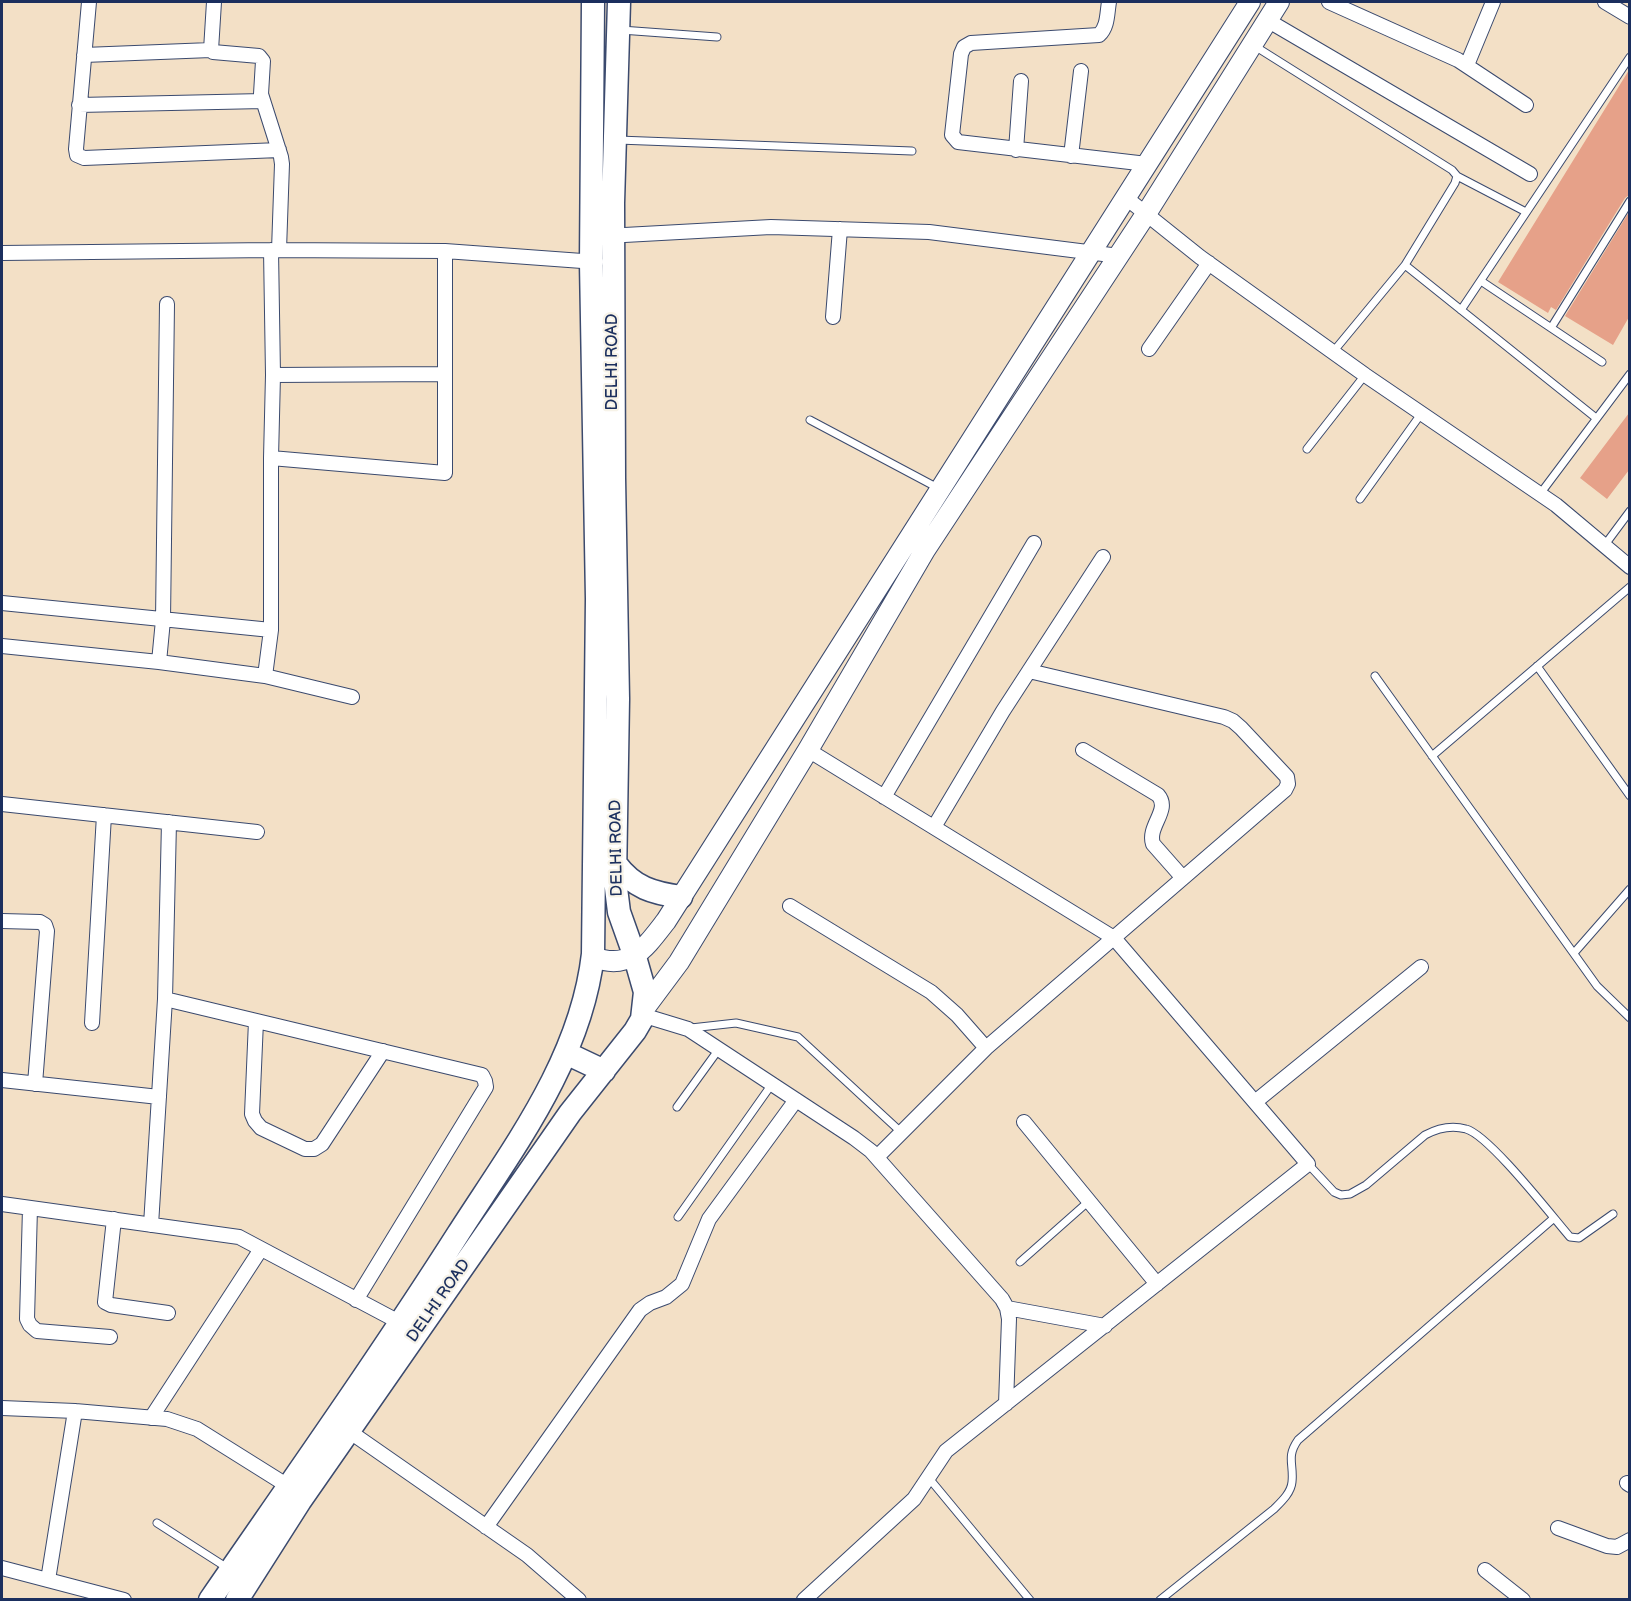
<!DOCTYPE html>
<html>
<head>
<meta charset="utf-8">
<style>
	body { margin:0 }
	#map { position:relative; width:1631px; height:1601px; overflow:hidden; background:#f3e0c6; font-family:"Balsamiq Sans",sans-serif }
	canvas { display:block }
	.frame { position:absolute; inset:0; border:3px solid #1b2f5e; pointer-events:none }
</style>
</head>
<body>
<div id="map">
<canvas width="1631" height="1601"></canvas>
<div class="frame"></div>
</div>
<script>
const c = document.querySelector('canvas').getContext('2d');
c.lineJoin = 'round';
function fill(path, color) {
  c.fillStyle = color;
  c.fill(path, 'evenodd');
}
function strokePath(path, color, width, dash) {
  c.strokeStyle = color;
  c.lineWidth = width;
  c.lineCap = dash ? 'butt' : 'round';
  c.setLineDash(dash || []);
  c.stroke(path);
}
function label(font, color, halo, rows, align = 'center') {
  c.font = font + ' "Balsamiq Sans",sans-serif';
  c.lineWidth = 4.5;
  c.setLineDash([]);
  c.textBaseline = 'middle';
  c.strokeStyle = halo;
  c.fillStyle = color;
  for (const [text, x, y, turn = 0] of rows) {
    c.save();
    c.translate(x, y);
    c.rotate((+turn || 0) * Math.PI / 180);
    c.textAlign = isNaN(turn) ? turn : align;
    if (halo) c.strokeText(text, 0, 0);
    c.fillText(text, 0, 0);
    c.restore();
  }
}
fill(new Path2D(`
	M1629,70v125l-4,3 -69,112 -5,-3 -3,6 -50,-31z
	M1629,212v105l-16,28 -48,-29z
	M1629,413v57l-22,29 -27,-21z`), '#e6a189');
const lane = new Path2D(`
	M621,30l96,7
	M1253,45l199,125 5,6 -2,7 -50,82 -72,87
	M618,140l294,11
	M1457,176l69,36
	M1405,265l191,153
	M1481,281l121,81
	M1461,310l169,-253
	M1551,328l79,-127
	M810,420l128,68
	M1307,449l58,-74
	M1540,494l90,-120
	M1360,499l61,-85
	M1604,546l26,-35
	M1537,666l93,130
	M1375,676l222,310 33,32
	M1432,756l198,-169
	M1574,953l56,-64
	M691,1028l45,-5 62,14 104,96
	M677,1107l42,-58
	M1308,1164l26,28 7,3 9,-1 16,-9 59,-50c13,-7 27,-10 41,-6 23,6 85,86 104,108l9,1 34,-24
	M678,1217l94,-133
	M1020,1262l69,-61
	M928,1477l102,123
	M157,1523l72,46
	M1160,1600l114,-91c7,-7 17,-16 18,-27 2,-18 -6,-25 6,-42l256,-222`);
const street = new Path2D(`
	M89,2l-13,147 1,6 7,3 195,-8
	M214,2l-3,48 2,2 46,4 4,5 -2,33 20,63 1,7 -3,86
	M1109,2c-2,11 -1,25 -10,33l-128,8 -7,4 -3,7 -9,81 6,7 189,22
	M1329,2l129,58 68,45
	M1605,2l25,15
	M1267,20l263,154
	M84,55l127,-5
	M1467,65l26,-63
	M79,105l184,-4
	M1016,150l5,-69
	M1071,156l10,-85
	M1125,197l75,60 165,118 191,130 74,62
	M606,236l165,-9 158,5 190,24
	M2,253l269,-3 174,1 151,11
	M833,317l7,-88
	M1149,349l60,-86
	M273,375l172,-1
	M271,458l174,15v-222
	M2,603l269,27
	M2,646l157,16 106,14 87,21
	M159,662l4,-42 4,-316
	M265,676l6,-46v-172l2,-83 -2,-125
	M1083,750l75,45c13,15 -11,31 -5,49l30,34
	M884,797l150,-254
	M2,804l255,28
	M934,827l69,-116 100,-154
	M790,906l141,86 26,23 29,33
	M2,921l38,1 5,3 2,6 -12,153
	M165,999l317,76 3,6 1,6 -130,213
	M642,1015l46,14 166,109 17,13 131,148 5,9 2,11 -3,85
	M256,1021l-4,93 3,7 6,7 44,21h9l8,-5 61,-93
	M92,1023l12,-208
	M2,1080l157,17
	M1255,1102l166,-135
	M1024,1122l133,162
	M877,1157l109,-109 299,-258 3,-6 -1,-7 -46,-49 -8,-7 -9,-4 -195,-46
	M2,1204l237,33 162,86
	M30,1208l-3,111 3,6 7,6 73,6
	M114,1219l-9,83 6,3 57,8
	M151,1225l14,-226 4,-177
	M1007,1308l98,18
	M2,1408l73,3 92,8 30,10 91,57
	M151,1418l110,-169
	M343,1427l184,128 52,45
	M1627,1483l3,2
	M486,1527l154,-217 10,-7 16,-6 16,-13 27,-65 87,-119
	M1558,1528l49,18 10,1 13,-7
	M2,1568l122,32
	M1485,1570l38,30
	M48,1580l27,-169
	M804,1600l110,-101 32,-48 362,-287 -194,-226 -306,-188`);
const secondary = new Path2D(`
	M593,957c37,14 52,-9 73,-36l584,-919
	M644,1009l35,-47 129,-212 117,-200 221,-336 133,-212`);
const primary = new Path2D(`
	M616,864c18,24 37,29 65,33
	M566,1053l38,18
	M210,1600c84,-122 169,-242 248,-366 55,-86 123,-174 135,-280l4,-355 -6,-336 2,-261
	M237,1600l63,-99 270,-388 65,-82 7,-12 3,-27 -10,-35 -16,-45 -4,-32 3,-181 -4,-221 -1,-275 6,-201`);
strokePath(lane, '#3b4a6e', 9);
strokePath(street, '#3b4a6e', 16);
strokePath(secondary, '#3b4a6e', 22);
strokePath(primary, '#3b4a6e', 25);
strokePath(lane, '#fff', 7);
strokePath(street, '#fff', 14);
strokePath(secondary, '#fff', 20);
strokePath(primary, '#fff', 22);
label('16px', '#1b2f5e', '#f7f3e8', [
	["DELHI ROAD",613,362,-90],
	["DELHI ROAD",617,848,-91],
	["DELHI ROAD",439,1301,-55]
]);
</script>
</body>
</html>
